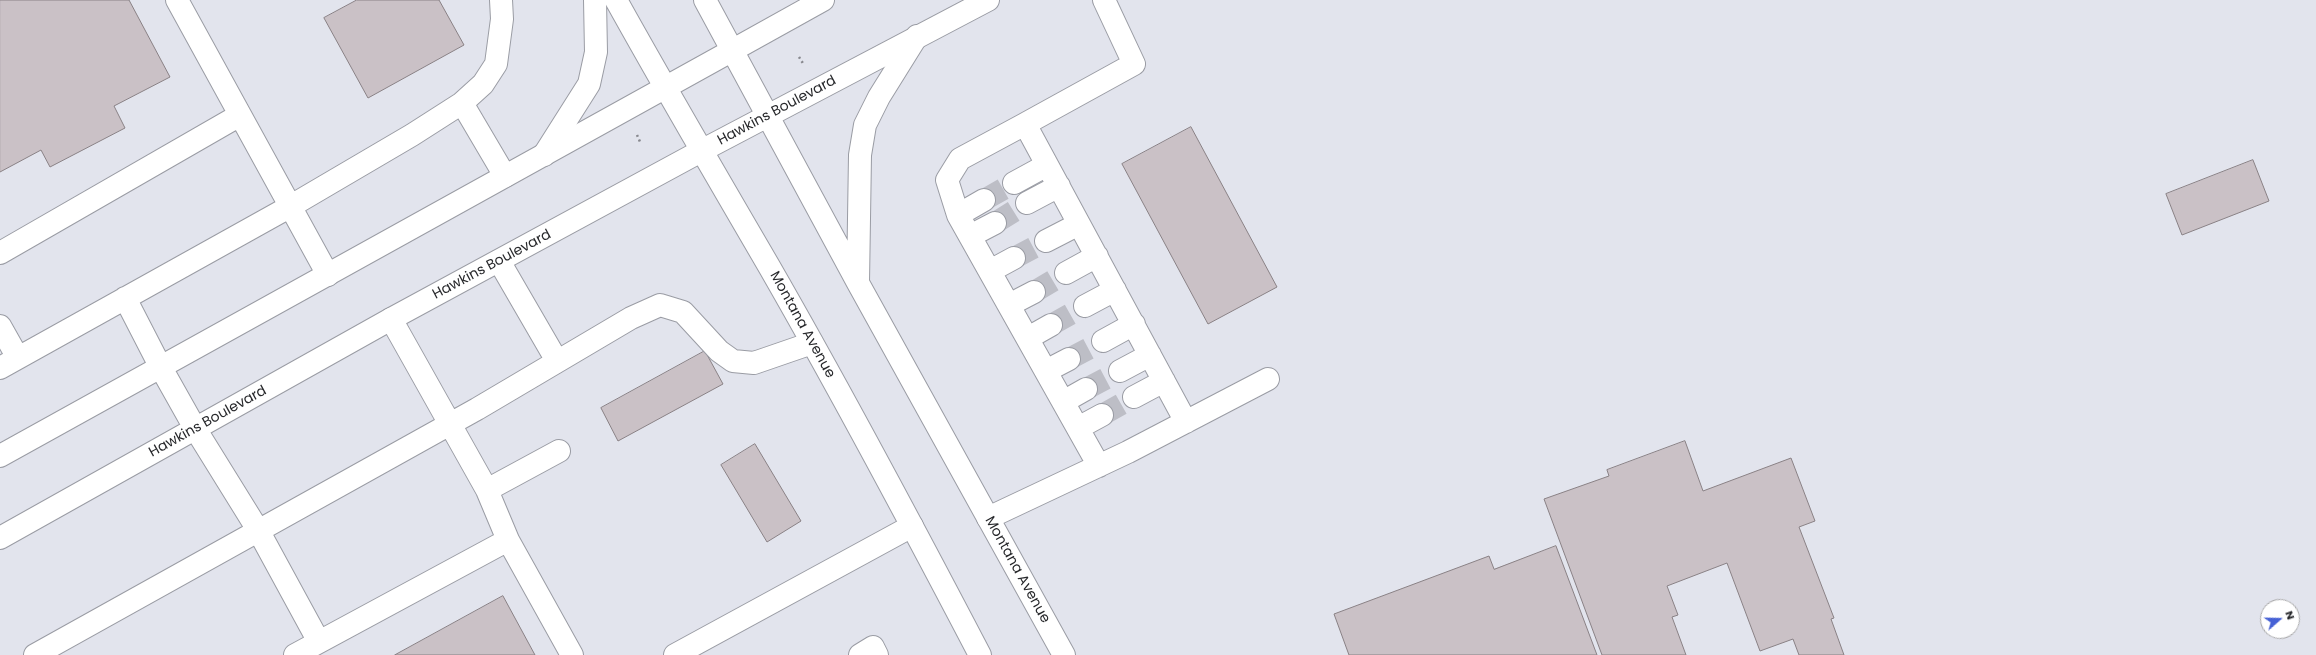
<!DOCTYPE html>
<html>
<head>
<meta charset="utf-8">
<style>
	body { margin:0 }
	#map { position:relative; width:2316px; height:655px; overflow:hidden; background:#e2e4ed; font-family:Poppins,sans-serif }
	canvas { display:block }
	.north { position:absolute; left:2260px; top:599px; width:40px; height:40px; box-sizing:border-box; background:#fff; border:1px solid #a9a9aa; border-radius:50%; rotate:70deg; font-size:11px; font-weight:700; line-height:16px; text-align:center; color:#27282b }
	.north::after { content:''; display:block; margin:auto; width:14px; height:18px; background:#4661d5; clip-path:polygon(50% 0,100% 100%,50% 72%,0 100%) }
</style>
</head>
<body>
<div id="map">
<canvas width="2316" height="655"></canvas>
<div class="north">N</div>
</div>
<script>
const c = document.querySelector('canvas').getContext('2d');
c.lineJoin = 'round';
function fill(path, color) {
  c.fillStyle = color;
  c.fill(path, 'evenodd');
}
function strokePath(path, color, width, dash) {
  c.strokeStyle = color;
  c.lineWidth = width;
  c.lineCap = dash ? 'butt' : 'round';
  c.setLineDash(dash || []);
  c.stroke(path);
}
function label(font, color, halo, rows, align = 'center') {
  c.font = font + ' Poppins,sans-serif';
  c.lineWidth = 3;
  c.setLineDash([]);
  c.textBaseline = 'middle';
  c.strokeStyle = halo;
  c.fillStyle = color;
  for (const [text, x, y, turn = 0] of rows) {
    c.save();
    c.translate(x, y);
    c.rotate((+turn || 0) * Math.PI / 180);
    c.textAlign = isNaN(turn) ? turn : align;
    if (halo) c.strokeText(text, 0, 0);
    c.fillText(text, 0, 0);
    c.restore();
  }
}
const building = new Path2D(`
	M0,0h129l41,77 -56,29 11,22 -75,39 -9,-17 -41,22z
	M357,0h82l25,45 -96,53 -44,-80z
	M1191,127l86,160 -69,37 -86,-160z
	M2253,160l16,41 -87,34 -16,-41z
	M705,351l18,33 -105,57 -17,-33z
	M1685,441l18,50 88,-33 24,63 -16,6 35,91 -3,1 13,36h-45l-6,-16 -33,12 -33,-88 -60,23 11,29 -6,2 14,38h-84l-58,-156 65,-23 -2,-6z
	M755,444l46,77 -34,21 -46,-77z
	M1556,546l41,109h-248l-15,-41 155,-58 5,13z
	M503,596l32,59h-140z`);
fill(building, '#cac1c6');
strokePath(building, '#898185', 1);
strokePath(new Path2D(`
	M984,200l30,-17
	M995,223l32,-20
	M1014,258l32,-17
	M1034,292l32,-19
	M1051,325l34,-19
	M1069,359l34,-18
	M1086,389l34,-18
	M1102,415l32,-18`), '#bdbec6', 22, [22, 11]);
const minor = new Path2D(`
	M177,0l151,275
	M1104,0l30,64 -109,60 161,298
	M733,50l90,-50
	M462,103l43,73
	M1025,124l-65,35 -13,21 11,35 141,251
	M701,151l287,-151
	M1014,183l33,-18
	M1027,203l32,-17
	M958,215l26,-15
	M970,236l25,-13
	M1046,241l33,-17
	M0,253l240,-138
	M499,261l58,100
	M990,271l24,-13
	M1066,273l31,-17
	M125,298l35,68
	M1009,305l25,-13
	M1085,306l30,-16
	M391,319l96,171 21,50
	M0,326l18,32
	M1028,338l23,-13
	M1103,341l31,-17
	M0,368l291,-162 121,-71 50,-32 21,-19 13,-20 6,-45 -1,-19
	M1046,371l23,-12
	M1120,371l30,-16
	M1134,397l30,-16
	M1063,402l23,-13
	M1078,428l24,-13
	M196,430l62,100 61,112
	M487,490l72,-39
	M988,518l140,-66 140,-73
	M35,655l442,-246 154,-91 29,-13 23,7 36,39 14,10 21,2 58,-20
	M295,655l213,-115 64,115
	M675,655l237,-129
	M860,655l13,-8 4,8`);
const major = new Path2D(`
	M160,366l36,64
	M0,456l733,-406
	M0,538l391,-219 310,-168`);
const highway = new Path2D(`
	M616,0c50,90 102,179 154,268 73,127 142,257 210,387
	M705,0l153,283 206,372
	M544,155l45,-71 7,-32 -1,-52
	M858,282l2,-127 5,-30 14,-28 38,-61`);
strokePath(minor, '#9a9ca4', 24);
strokePath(major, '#9a9ca4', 24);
strokePath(highway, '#9a9ca4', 24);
strokePath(new Path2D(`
	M799,57l5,8
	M637,135l4,9`), '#87888e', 2.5, [2, 3]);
strokePath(minor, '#fff', 22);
strokePath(major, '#fff', 22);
strokePath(highway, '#fff', 22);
label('14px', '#27282b', '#fff', [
	["Hawkins Boulevard",777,111,-28],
	["Hawkins Boulevard",492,265,-28],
	["Montana Avenue",802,325,61],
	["Hawkins Boulevard",208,422,-29],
	["Montana Avenue",1017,570,61]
]);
</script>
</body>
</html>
